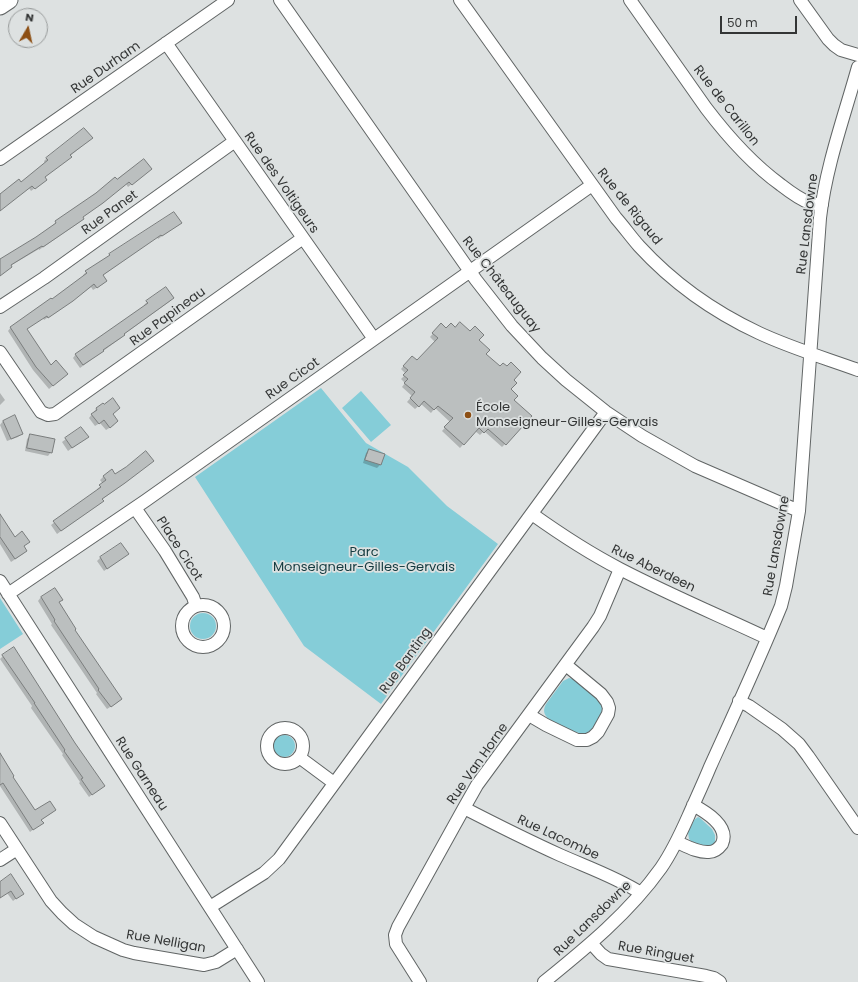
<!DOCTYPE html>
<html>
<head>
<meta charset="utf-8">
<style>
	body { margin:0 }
	#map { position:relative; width:858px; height:982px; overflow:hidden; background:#dde1e1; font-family:Poppins,sans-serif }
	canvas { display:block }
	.north { position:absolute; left:8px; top:8px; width:40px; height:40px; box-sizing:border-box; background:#dde1e1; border:1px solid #999c9c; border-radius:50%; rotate:9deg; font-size:11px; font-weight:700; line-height:16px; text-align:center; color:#333535 }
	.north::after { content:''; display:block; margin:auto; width:14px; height:18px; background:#8d4f14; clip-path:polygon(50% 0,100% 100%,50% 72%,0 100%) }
	.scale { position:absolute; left:720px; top:16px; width:77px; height:18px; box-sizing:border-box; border:2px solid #333535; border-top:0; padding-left:5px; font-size:12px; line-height:14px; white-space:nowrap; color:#333535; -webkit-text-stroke:3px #dde1e1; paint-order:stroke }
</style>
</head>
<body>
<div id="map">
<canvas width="858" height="982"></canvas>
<div class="north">N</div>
<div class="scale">50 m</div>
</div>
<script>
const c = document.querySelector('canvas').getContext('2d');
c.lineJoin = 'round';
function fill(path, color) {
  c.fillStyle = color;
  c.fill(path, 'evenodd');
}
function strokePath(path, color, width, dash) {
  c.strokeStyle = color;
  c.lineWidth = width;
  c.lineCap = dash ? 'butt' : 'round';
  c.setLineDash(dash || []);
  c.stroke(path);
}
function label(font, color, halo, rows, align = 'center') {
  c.font = font + ' Poppins,sans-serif';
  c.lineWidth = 3.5;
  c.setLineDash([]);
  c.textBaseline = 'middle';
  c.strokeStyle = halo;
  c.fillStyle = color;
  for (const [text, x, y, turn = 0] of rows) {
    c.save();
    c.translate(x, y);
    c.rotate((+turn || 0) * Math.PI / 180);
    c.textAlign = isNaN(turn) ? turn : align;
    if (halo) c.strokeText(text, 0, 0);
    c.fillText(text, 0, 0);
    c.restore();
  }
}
fill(new Path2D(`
	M321,388l45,55 42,24 39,39 51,38 -117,160 -77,-58 -109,-169z
	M361,391l30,34 -20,17 -29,-34z
	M0,598l23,36 -23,15z
	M190 626a13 13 0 1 1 26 0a13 13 0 1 1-26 0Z
	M569,678c11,2 19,12 27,20 6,5 8,11 4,18 -3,5 -5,12 -10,15 -3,2 -6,3 -9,2 -8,0 -32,-11 -35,-17 -3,-4 -2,-8 0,-12l17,-23z
	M273 746a11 11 0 1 1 22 0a11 11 0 1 1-22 0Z
	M698,817l2,1 12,11 3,6v6l-1,3 -3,2 -6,1 -14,-6 -2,-2 -1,-7 6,-12z`), '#85cdd8');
fill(new Path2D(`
	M88,141l-44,37 -2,5 -11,8 -2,-3 -29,21v-14l20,-12 25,-19 -1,-3 3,-3z
	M147,172l-19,15 -2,-3 -44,33 1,2 -3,3 -41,28v-1l-29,17 -10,9v-15l36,-22 17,-12v-1l3,-3 61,-41z
	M174,213l3,13 -19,13 -1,-2 -55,39 1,8 -10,6 -2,-3 -23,17 -24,16 -1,-2 -17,11 25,37 12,11 -14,12 -16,-19 -25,-39 3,-4 41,-26 32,-25 -1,-1 3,-3 24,-17z
	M165,289l8,9 -4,4 -46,33 -2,3 -41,30 -7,-10 3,-4 69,-47 -1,-2 3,-3z
	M441,324l5,5 9,-1 23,12 7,14 27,26 -3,10 3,10 -7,44 -3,3 -18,-16 -4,4 -5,-4 -15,17 -18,-17 8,-9 -15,-14 -4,5 -10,-9 -6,5 -8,-7 5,-6 -10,-9 3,-4 -4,-4 5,-5 -5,-5 11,-12 5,5 18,-20 -5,-5z
	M0,393l5,7 -5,5z
	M103,404l9,10 2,11 -8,5 -6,-7 -5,3 -6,-8 7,-9z
	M14,417l8,16 -4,4 -11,4 -7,-16 3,-4z
	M30,436l21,16 -3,4 -23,-5 2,-12z
	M87,437l-19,14 -6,-9 4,-3z
	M369,450l12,14 -4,4 -14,-5 3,-10z
	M149,464l-28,22 -20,14 -2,4 -42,30 -6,-9 47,-35 -1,-1 6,-5 -3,-4 3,-3 12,-2z
	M0,516l14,22 9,8v8l-12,8 -11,-18z
	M121,544l3,13 -20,14 -7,-10 3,-3z
	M55,589l6,11 -3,3 16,27 44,72 -11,7 -11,-15 1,-1 -46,-68 1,-1 -14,-23 3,-4z
	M3,656l71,87 29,43 -14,11 -10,-14 1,-1 -18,-27 1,-1 -32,-46 1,-2 -32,-47z
	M0,754l12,23 23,35 20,-2 -3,3 -12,7 2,3 -12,9 -30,-46z
	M0,883l23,10 -10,8 -6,-8 -7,5z`), '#0003');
const building = new Path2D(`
	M84,128l9,10 -23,17 2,2 -27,20 2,3 -12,9 -3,-3 -32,25v-17l19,-15 2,3 27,-22 -2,-2z
	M144,159l8,10 -20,16 -3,-3 -26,21 -20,14 1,2 -41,28 -1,-1 -31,19 1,2 -12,9v-17l36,-22 20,-14 -1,-2 41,-28 19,-16 2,2z
	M174,212l8,11 -20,13 -1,-1 -58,40 4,6 -10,7 -3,-4 -21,17 -25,17 -1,-2 -20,13 24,36 5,-5 12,14 -15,12 -17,-19 -26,-40 41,-29 1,1 35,-26 -2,-2 25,-16 -1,-1z
	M166,287l8,11 -50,36 1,1 -22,15 1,1 -21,14 -8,-11 73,-51 -2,-2z
	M460,322l10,9 5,-5 9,9 -5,5 11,10 -4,4 14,12 3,-3 4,3 4,-4 10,10 -7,8 3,3 -6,6 7,7 -4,4 18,16 -26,29 -18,-16 -4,4 -5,-5 -15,17 -20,-18 9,-9 -15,-12 -4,4 -10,-9 -5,6 -9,-9 5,-6 -11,-9 4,-4 -5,-4 5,-5 -5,-4 9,-10 5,4 21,-22 -6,-5 9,-10 5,5 5,-5 4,4z
	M113,398l7,10 -7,6 5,7 -8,7 -6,-8 -5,4 -8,-10 6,-4 -1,-2 7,-5 1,1z
	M15,415l8,19 -12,5 -8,-18z
	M81,427l8,10 -17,11 -7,-10z
	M30,434l25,5 -3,14 -25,-5z
	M369,449l16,5 -4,11 -16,-5z
	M146,451l8,10 -29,22 -23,16 2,2 -43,30 -8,-10 48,-34 -2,-2 7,-5 -3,-4 9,-7 3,5 11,-7z
	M0,514l15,23 7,-6 8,11 -6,4 3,5 -12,8 -15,-22z
	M121,543l8,11 -22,15 -7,-12z
	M55,588l8,12 -4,2 17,27 -1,1 47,69 -11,8 -13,-17 1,-1 -45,-68 1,-1 -14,-23z
	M14,647l61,96 30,43 -13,9 -11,-16 2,-1 -19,-27 1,-1 -31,-47h1l-33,-48z
	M0,753l14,23 -1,1 22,33 15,-9 6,9 -15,10 3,3 -11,7 -30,-47 -3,2z
	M11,874l13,20 -8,5 -5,-8 -11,7v-16z`);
fill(building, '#bbbfbf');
strokePath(building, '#7a7d7d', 1);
const street = new Path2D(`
	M280,0l196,280 36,46 30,32 24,22 40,32 36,24 53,30 104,45
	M460,0l156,218c8,9 15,19 23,28 33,36 75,66 120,87 32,15 66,25 99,37
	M630,0l76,108c22,29 46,56 75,77 9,7 18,14 29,18 3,1 8,1 12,2
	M800,0l28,39 6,6 7,5 17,5
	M166,43l208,296
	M0,159l228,-159
	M0,307l44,-29 191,-137
	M0,352l41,60 7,3 7,-1 248,-176
	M135,508l30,43 28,46 3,9
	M532,514c28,20 57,39 88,55 48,25 98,46 147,69
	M0,581l258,401
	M8,594l137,-93 447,-316
	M182 626a21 21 0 1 1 42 0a21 21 0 1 1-42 0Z
	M739,701l10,5 33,23 17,15 9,12 50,72
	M529,715l17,10 31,15h10l6,-3 5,-5 10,-18 1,-6 -2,-6 -6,-8 -35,-29
	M267 746a18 18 0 1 1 36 0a18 18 0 1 1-36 0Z
	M299,757l35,26
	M464,808c31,16 63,32 96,47 27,12 56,22 81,38
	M0,823l51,78 11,12 12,11 20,13 29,13 11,3 70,12 12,-3 21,-13
	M677,842c9,4 21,11 32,10 5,0 10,-4 13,-8 8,-18 -16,-32 -29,-39
	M0,860l17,-11
	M210,907l54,-34 15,-14 327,-447
	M591,943l10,11 7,5 98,17 8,2 6,4
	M420,982l-24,-38 -1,-9 3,-8 66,-119 13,-23 116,-158 7,-11 20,-47
	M544,982c42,-34 85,-69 117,-114 11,-16 19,-33 27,-51 7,-16 15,-33 22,-50 24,-53 49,-107 71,-161l5,-20 13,-75 21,-293c6,-52 24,-101 38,-151`);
const secondary = new Path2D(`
	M0,6l9,-6`);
strokePath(street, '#616565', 14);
strokePath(secondary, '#616565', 19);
strokePath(street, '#fff', 12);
strokePath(secondary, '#fff', 17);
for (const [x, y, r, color] of [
	[468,415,4,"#8d4f14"]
]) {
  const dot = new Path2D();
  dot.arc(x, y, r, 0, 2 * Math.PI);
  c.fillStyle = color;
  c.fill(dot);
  strokePath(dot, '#dde1e1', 1.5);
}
label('13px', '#333535', '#dde1e1', [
	["Rue Durham",106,68,-35],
	["Rue de Carillon",726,106,52],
	["Rue des Voltigeurs",281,183,55],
	["Rue de Rigaud",629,207,51],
	["Rue Panet",110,213,-36],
	["Rue Lansdowne",808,224,-83],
	["Rue Châteauguay",501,285,52],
	["Rue Papineau",168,317,-36],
	["Rue Cicot",293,379,-35],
	["Rue Lansdowne",777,546,-80],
	["Place Cicot",179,549,57],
	["Rue Aberdeen",653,569,26],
	["Rue Banting",406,661,-54],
	["Rue Van Horne",478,764,-55],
	["Rue Garneau",141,774,57],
	["Rue Lacombe",558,838,25],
	["Rue Lansdowne",593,919,-44],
	["Rue Nelligan",166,942,10],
	["Rue Ringuet",656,953,10]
]);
label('13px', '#333535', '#dde1e1', [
	["École",476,408],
	["Monseigneur-Gilles-Gervais",476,423]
], 'left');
label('13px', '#143b40', '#dde1e1', [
	["Parc",364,553],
	["Monseigneur-Gilles-Gervais",364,568]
]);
</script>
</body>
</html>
